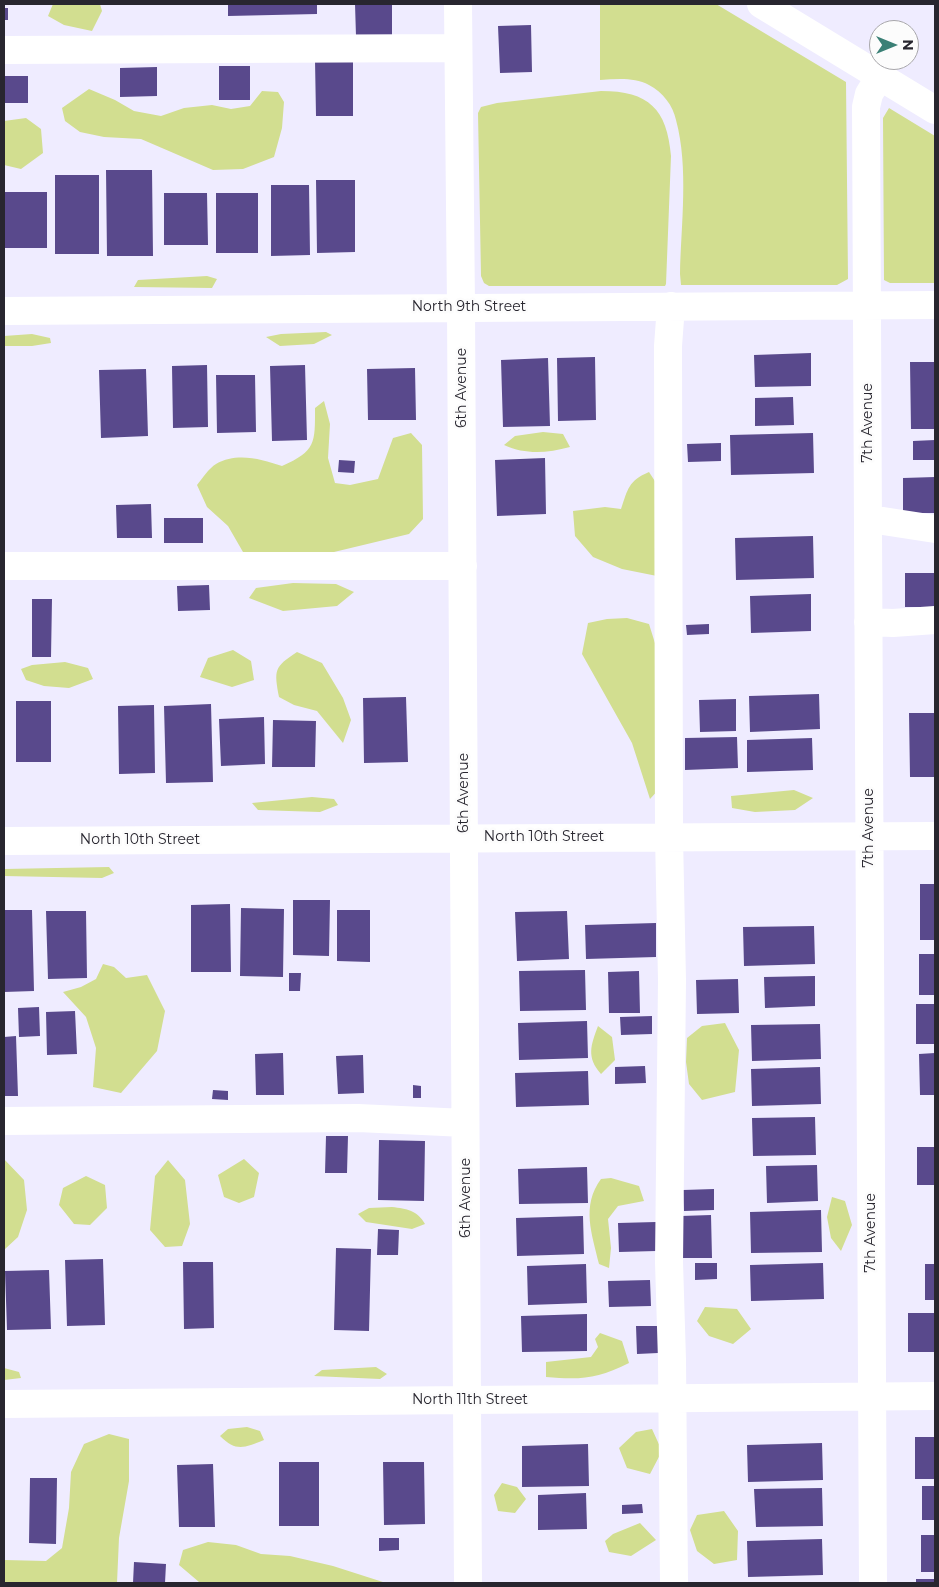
<!DOCTYPE html>
<html>
<head>
<meta charset="utf-8">
<style>
	body { margin:0 }
	#map { position:relative; width:939px; height:1587px; overflow:hidden; background:#efecff; font-family:Montserrat,sans-serif }
	canvas { display:block }
	.frame { position:absolute; inset:0; border:5px solid #28262f; pointer-events:none }
	.north { position:absolute; left:869px; top:20px; width:50px; height:50px; box-sizing:border-box; background:#fcfcfc; border:1px solid #a7a6aa; border-radius:50%; rotate:90deg; font-size:14px; font-weight:700; line-height:20px; text-align:center; color:#28262f }
	.north::after { content:''; display:block; margin:auto; width:18px; height:22px; background:#3b8076; clip-path:polygon(50% 0,100% 100%,50% 72%,0 100%) }
</style>
</head>
<body>
<div id="map">
<canvas width="939" height="1587"></canvas>
<div class="frame"></div>
<div class="north">N</div>
</div>
<script>
const c = document.querySelector('canvas').getContext('2d');
c.lineJoin = 'round';
function fill(path, color) {
  c.fillStyle = color;
  c.fill(path, 'evenodd');
}
function strokePath(path, color, width, dash) {
  c.strokeStyle = color;
  c.lineWidth = width;
  c.lineCap = dash ? 'butt' : 'round';
  c.setLineDash(dash || []);
  c.stroke(path);
}
function label(font, color, halo, rows, align = 'center') {
  c.font = font + ' Montserrat,sans-serif';
  c.lineWidth = 5;
  c.setLineDash([]);
  c.textBaseline = 'middle';
  c.strokeStyle = halo;
  c.fillStyle = color;
  for (const [text, x, y, turn = 0] of rows) {
    c.save();
    c.translate(x, y);
    c.rotate((+turn || 0) * Math.PI / 180);
    c.textAlign = isNaN(turn) ? turn : align;
    if (halo) c.strokeText(text, 0, 0);
    c.fillText(text, 0, 0);
    c.restore();
  }
}
fill(new Path2D(`
	M53,4h47l2,7 -10,20 -28,-6 -16,-9z
	M600,4h116l130,78 2,197 -11,6h-156l-1,-11c1,-49 9,-106 -4,-154 -3,-14 -13,-28 -27,-35 -15,-8 -32,-6 -49,-5z
	M89,89l26,11 19,11 27,5 23,-8 28,-3 19,4 19,-3 12,-15 16,1 6,10 -2,26 -8,29 -31,12 -30,1 -72,-31 -37,-2 -24,-5 -15,-11 -3,-13z
	M601,91c48,0 66,18 70,65l-5,128 -1,2h-176l-5,-3 -3,-7 -3,-163 3,-6 16,-4z
	M889,108l46,28v147h-45l-6,-3 -1,-162z
	M26,118l15,11 2,24 -22,16 -17,-4v-44z
	M207,276l10,3 -5,9 -78,-1 4,-7z
	M326,332l6,3 -18,9 -34,2 -14,-9 15,-3z
	M32,334l18,4 1,5 -19,3h-28v-10z
	M324,401l6,23 -2,34 7,25 15,2 28,-6 15,-41 18,-5 11,12 1,74 -14,15 -75,18h-91l-15,-26 -21,-19 -10,-22c5,-6 12,-17 19,-21 21,-12 45,-5 66,2 34,-15 33,-23 33,-58z
	M543,432l20,2 7,13c-23,6 -44,8 -66,-2l11,-9z
	M649,472l13,20 -5,84 -35,-7 -29,-12 -18,-21 -2,-25 32,-4 16,2c7,-20 7,-28 28,-37z
	M293,583l43,1 18,8 -17,14 -54,5 -34,-13 7,-10z
	M627,618l22,6 10,32 2,131 -11,12 -18,-56 -50,-89 6,-31 19,-4z
	M233,650l18,11 3,19 -22,7 -32,-10 8,-19z
	M297,652l25,11 21,35 8,22 -8,23 -26,-32 -23,-6 -15,-8c-5,-27 -5,-30 18,-45z
	M65,662l23,6 5,11 -24,9 -25,-2 -18,-6 -5,-11 11,-4z
	M794,790l19,8 -18,12 -40,2 -23,-4 -1,-12z
	M312,797l22,2 4,6 -18,7 -62,-2 -6,-7z
	M109,867l5,6 -12,5 -98,-2v-7z
	M103,964l11,3 12,11 21,-3 18,36 -8,40 -36,42 -28,-6 3,-39 -10,-31 -23,-25 18,-5 15,-8z
	M725,1023l14,27 -4,42 -33,8 -13,-16 -3,-22 1,-24 15,-12z
	M598,1026l14,11 3,23 -14,14c-15,-17 -10,-29 -3,-48z
	M4,1159l20,21 3,30 -9,27 -14,13z
	M244,1159l15,14 -5,24 -15,6 -15,-6 -6,-22z
	M168,1160l17,20 5,44 -8,22 -17,1 -15,-17 5,-54z
	M86,1176l19,9 2,23 -17,17 -16,-1 -15,-19 4,-17z
	M611,1178l28,8 5,15 -26,5 -10,13 3,29 -2,20 -10,-4c-7,-30 -18,-58 2,-85z
	M832,1197l13,4 7,24 -11,26 -10,-13 -4,-21z
	M392,1207c15,2 25,3 33,17l-13,5 -46,-7 -8,-8 11,-6z
	M705,1307l32,2 14,20 -18,15 -24,-8 -12,-15z
	M600,1333l22,8 7,22c-32,16 -48,17 -83,14v-15l45,-5 7,-10 -3,-8z
	M376,1367l11,7 -7,5 -66,-3 8,-6z
	M4,1368l15,4 2,6 -17,2z
	M247,1427l13,4 4,9c-20,8 -28,12 -44,-4l8,-7z
	M652,1429l10,22 -12,23 -23,-6 -8,-20 17,-16z
	M109,1434l20,5v42l-10,57 -2,45h-113v-23l42,1 16,-13 7,-40 2,-36 13,-28z
	M502,1483l15,4 9,12 -11,14 -17,-2 -4,-16z
	M724,1511l14,20 -1,29 -23,4 -17,-13 -7,-21 7,-15z
	M640,1523l16,17 -25,16 -22,-4 -4,-11 8,-7z
	M208,1542l28,3 25,9 29,2 43,10 53,17h-183l-4,-1 -20,-17 4,-15z`), '#d2de90');
fill(new Path2D(`
	M228,4h89v10l-89,2z
	M355,4h37v32h-36z
	M4,8h4v12h-4z
	M531,25l1,47 -32,1 -2,-47z
	M353,59v57h-37l-1,-56z
	M219,66h31v34h-31z
	M157,67v29l-37,1v-29z
	M4,76h24v27h-24z
	M106,170h46l1,86h-46z
	M55,175h44v79h-44z
	M316,180h39v72l-38,1z
	M271,185h38l1,70 -39,1z
	M4,192h43v56h-43z
	M164,193h43l1,52h-44z
	M216,193h42v60h-42z
	M811,353v33l-56,1 -1,-32z
	M595,357l1,63 -38,1 -1,-63z
	M548,358l2,68 -47,1 -2,-67z
	M910,362h25v67h-24z
	M207,365l1,62 -35,1 -1,-62z
	M305,365l2,75 -35,1 -2,-75z
	M415,368l1,52h-48l-1,-51z
	M146,369l2,67 -47,2 -2,-68z
	M216,375h39l1,57 -39,1z
	M793,397l1,28 -39,1v-28z
	M813,433l1,40 -83,2 -1,-40z
	M935,440v20h-22v-19z
	M721,443v18l-33,1 -1,-18z
	M545,458l1,56 -49,2 -2,-56z
	M339,460l16,1 -1,12 -16,-1z
	M935,477v36h-32v-35z
	M151,504l1,34h-35l-1,-33z
	M164,518h39v25h-39z
	M813,536l1,42 -78,2 -1,-42z
	M905,573h30v34h-30z
	M209,585l1,25 -32,1 -1,-25z
	M811,594v37l-60,2 -1,-37z
	M32,599h20l-1,58h-19z
	M709,624v10l-22,1 -1,-10z
	M819,694l1,35 -70,3 -1,-36z
	M406,697l2,65 -44,1 -1,-65z
	M736,699v32l-36,1 -1,-32z
	M16,701h35v61h-35z
	M211,704l2,78 -47,1 -2,-77z
	M154,705l1,68 -36,1 -1,-68z
	M909,713h26v64h-25z
	M264,717l1,47 -44,2 -2,-47z
	M273,720l43,1 -1,46h-43z
	M737,737l1,31 -53,2v-32z
	M812,738l1,32 -66,2v-32z
	M920,884h15v56h-15z
	M293,900h37l-1,56 -36,-1z
	M230,904l1,68h-40v-67z
	M241,908l43,1 -1,68 -43,-1z
	M4,910h28l2,81 -30,1z
	M337,910h33v52l-33,-1z
	M46,911h40l1,67 -39,1z
	M567,911l2,48 -52,2 -2,-49z
	M656,923v34l-70,2 -1,-34z
	M814,926l1,38 -71,2 -1,-39z
	M919,954h16v41h-16z
	M585,970l1,40 -66,1 -1,-40z
	M639,971l1,42h-31l-1,-41z
	M289,973h12l-1,18h-11z
	M815,976v30l-50,2 -1,-31z
	M738,979l1,34 -42,1 -1,-34z
	M916,1004h19v40h-19z
	M39,1007l1,29 -21,1 -1,-29z
	M75,1011l2,43 -30,1 -1,-43z
	M652,1016v18l-31,1 -1,-18z
	M587,1021l1,37 -69,2 -1,-37z
	M820,1024l1,35 -69,2 -1,-36z
	M16,1036l2,60h-14v-59z
	M283,1053l1,42h-28l-1,-41z
	M935,1053v42h-15l-1,-41z
	M363,1055l1,38 -26,1 -2,-38z
	M645,1066l1,17 -31,1v-17z
	M820,1067l1,37 -69,2 -1,-37z
	M588,1071l1,34 -73,2 -1,-34z
	M413,1085l8,1v12h-8z
	M213,1090l15,1v9l-16,-1z
	M815,1117l1,38 -63,1 -1,-38z
	M326,1136h22l-1,37h-22z
	M379,1140l46,1 -1,60 -46,-1z
	M917,1147h18v38h-18z
	M817,1165l1,36 -51,2 -1,-37z
	M587,1167l1,36 -69,1 -1,-35z
	M714,1189v21l-30,1 -1,-21z
	M821,1210l1,42 -71,1 -1,-41z
	M711,1215l1,43h-29l-2,-42z
	M583,1216l1,38 -67,2 -1,-38z
	M656,1222v29l-37,1 -1,-29z
	M378,1229l21,1 -1,25h-21z
	M336,1248l35,1 -2,82 -35,-1z
	M103,1259l2,66 -38,1 -2,-66z
	M183,1262h30l1,66 -30,1z
	M695,1263h22v16l-22,1z
	M823,1263l1,36 -73,2 -1,-36z
	M586,1264l1,39 -59,2 -1,-39z
	M925,1264h10v36h-10z
	M49,1270l2,59 -44,1 -2,-59z
	M650,1280l1,26 -42,1 -1,-26z
	M908,1313h27v39h-27z
	M587,1314v37l-65,1 -1,-36z
	M636,1326h22v27l-21,1z
	M915,1437h20v42h-20z
	M822,1443l1,37 -75,2 -1,-37z
	M588,1444l1,42 -67,1v-41z
	M279,1462h40v64h-40z
	M383,1462h41l1,62 -41,1z
	M213,1464l2,63h-36l-2,-62z
	M30,1478h27l-1,66 -27,-1z
	M922,1486h13v34h-13z
	M822,1488l1,38 -67,1 -2,-38z
	M586,1493l1,36 -49,1v-35z
	M642,1504l1,9 -21,1v-9z
	M921,1535h14v37h-14z
	M379,1538h20v12l-20,1z
	M822,1539l1,36 -75,2 -1,-36z
	M134,1562l32,2 -1,19h-32z
	M916,1579h19v4h-19z`), '#59498c');
strokePath(new Path2D(`
	M458,4l3,303 7,1276
	M761,4l174,106
	M4,50l454,-2
	M671,306l-3,40 1,490 3,144 -3,282 3,98 2,223
	M4,311l931,-6
	M868,520l15,1 52,8
	M4,566h459
	M868,622l25,1 42,-3
	M4,841l931,-5
	M4,1121l354,-3 107,5
	M4,1404l931,-8
	M873,1583l-7,-1476 3,-13 11,-18`), '#fff', 28);
label('14px', '#28262f', '#fcfcfc', [
	["North 9th Street",469,307],
	["6th Avenue",462,388,-90],
	["7th Avenue",868,423,-90],
	["6th Avenue",464,793,-90],
	["7th Avenue",869,828,-90],
	["North 10th Street",544,837],
	["North 10th Street",140,840],
	["6th Avenue",466,1198,-90],
	["7th Avenue",871,1233,-90],
	["North 11th Street",470,1400]
]);
</script>
</body>
</html>
